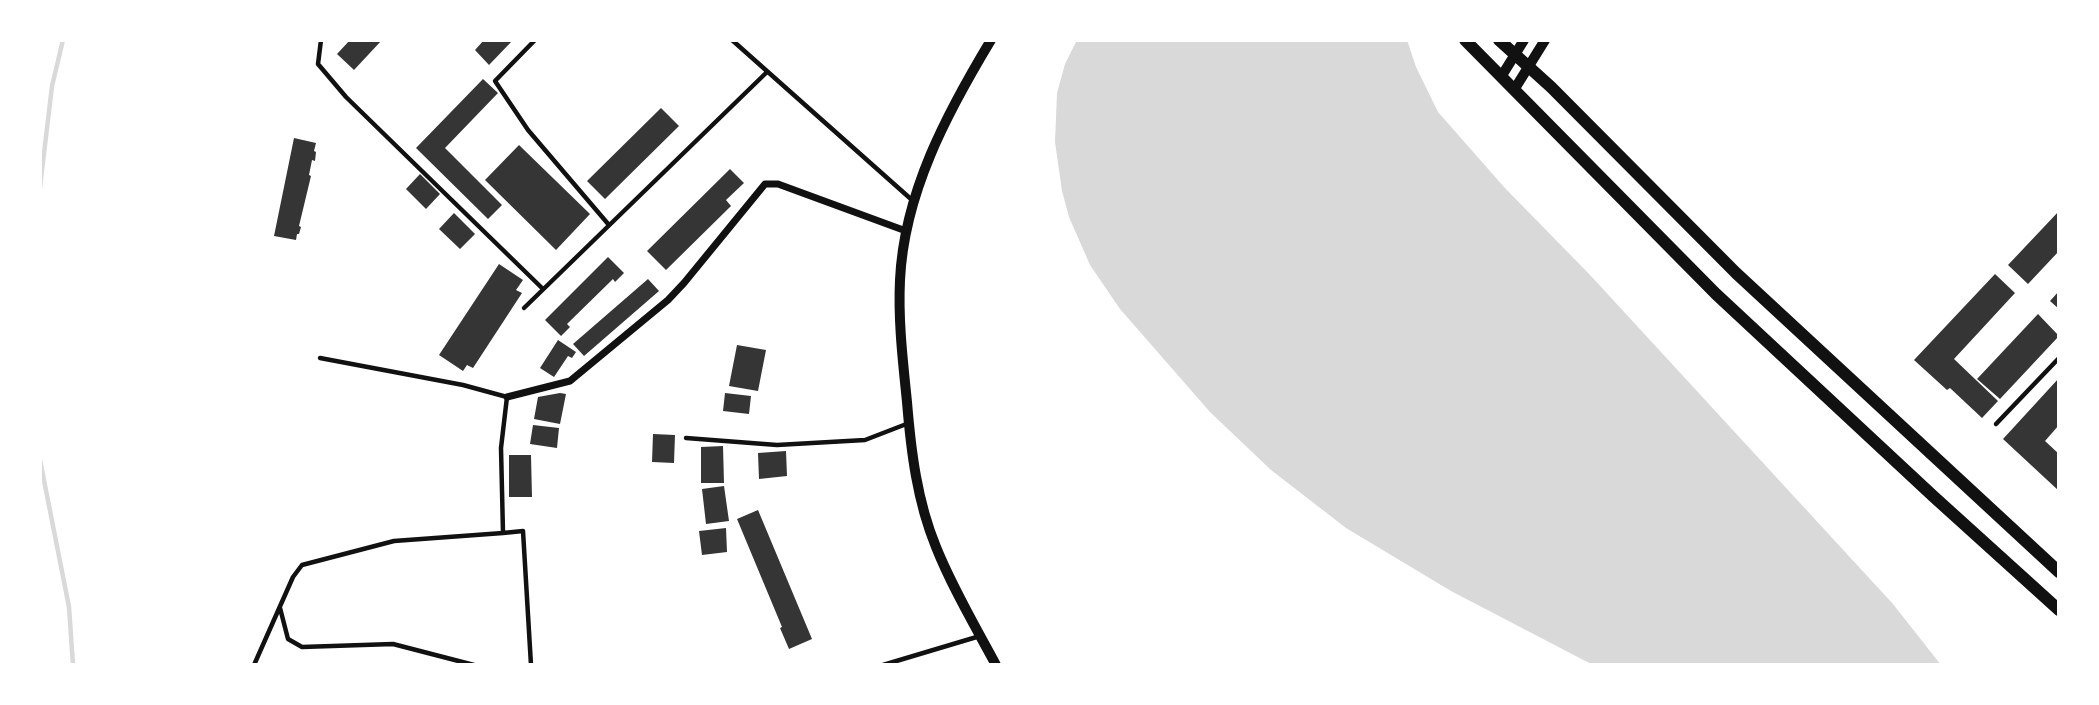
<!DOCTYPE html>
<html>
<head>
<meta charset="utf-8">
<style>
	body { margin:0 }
	#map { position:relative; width:2099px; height:705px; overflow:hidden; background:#fff; font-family:"Open Sans",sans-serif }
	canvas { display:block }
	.frame { position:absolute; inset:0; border:42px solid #fff; pointer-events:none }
</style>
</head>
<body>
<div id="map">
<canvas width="2099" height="705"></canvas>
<div class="frame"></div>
</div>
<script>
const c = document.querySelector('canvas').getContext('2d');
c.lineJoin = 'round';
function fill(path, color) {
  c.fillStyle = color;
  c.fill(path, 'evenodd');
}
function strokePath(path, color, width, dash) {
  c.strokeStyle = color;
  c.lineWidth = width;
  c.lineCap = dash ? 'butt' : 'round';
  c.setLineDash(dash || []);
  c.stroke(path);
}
fill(new Path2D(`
	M1077,40h330l9,27 22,45 66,75 87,89 302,328 48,61h-348l-142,-74 -105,-63 -75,-58 -61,-58 -90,-103 -30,-44 -21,-48 -7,-26 -7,-49 2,-49 8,-29z`), '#d9d9d9');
strokePath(new Path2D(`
	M40,187l12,-101 11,-46
	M40,460l29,147 4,58`), '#d9d9d9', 4.5);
fill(new Path2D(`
	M350,40h32l-28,30 -17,-16z
	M484,40h29l-24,25 -14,-15z
	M483,79l15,14 -53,55 57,57 -14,14 -72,-71z
	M661,108l18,18 -74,73 -18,-18z
	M294,138l22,5 -2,8 2,1 -1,9 -3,-1 -3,15 2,1 -12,50 2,1 -2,7h-2l-1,6 -22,-4z
	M519,145l71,69 -34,36 -71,-70z
	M730,169l14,14 -18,17 5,6 -65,64 -19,-19z
	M420,174l20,20 -14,15 -20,-20z
	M2059,211v40l-31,33 -20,-19z
	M454,213l21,21 -15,15 -21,-20z
	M608,257l16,16 -9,9 -2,-3 -46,45 3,3 -9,9 -16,-16z
	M499,264l24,16 -7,10 6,3 -49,75 -6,-3 -4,6 -24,-16z
	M1995,274l20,19 -61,66 44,42 -16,17 -32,-30 -3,2 -33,-30z
	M648,279l11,12 -75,65 -11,-12z
	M2059,291v18l-9,-8z
	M2038,314l21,22 -59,63 -23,-20z
	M558,340l18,12 -4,6 -4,-2 -14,21 -14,-9z
	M737,345l29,5 -8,41 -29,-5z
	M2059,378v47l-14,16 14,13v37l-56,-52z
	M560,393l6,1 -6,30 -26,-5 4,-22z
	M725,393l26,3 -2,18 -26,-3z
	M533,425l26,3 -2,20 -27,-4z
	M653,434l22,1 -1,28 -22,-1z
	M723,446l1,37h-23v-36z
	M786,451l1,25 -28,3 -1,-26z
	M509,455h22l1,42h-23z
	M724,486l5,35 -23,3 -4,-35z
	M758,510l54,129 -23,10 -9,-21 2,-1 -45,-108z
	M726,528l1,24 -25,3 -3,-24z`), '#353535');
strokePath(new Path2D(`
	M321,40l-3,24 28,33 197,192
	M535,40l-40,41 33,49 81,95
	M732,40l180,160
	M524,308l243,-236
	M320,358l143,27 44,12 -6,51 2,85 20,-2 8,134
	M1996,424l63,-66
	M686,438l91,7 88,-5 44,-17
	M280,608l8,31 14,8 91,-3 81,21
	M254,665l39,-88 9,-12 92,-24 109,-8
	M883,665l97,-29`), '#111', 4.5);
strokePath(new Path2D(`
	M507,397l63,-16 98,-81 16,-17 81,-99h13l128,47`), '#111', 7);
strokePath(new Path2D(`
	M991,40c-44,73 -87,153 -91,240 -2,41 3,82 7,122 4,49 10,99 29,145 16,40 39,79 60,118
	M1501,77l23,-37
	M1514,90l31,-50`), '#111', 10);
strokePath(new Path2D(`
	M1465,40l251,254 217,202 126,114
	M1499,40l52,47 185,186 323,299`), '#111', 12);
</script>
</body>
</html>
